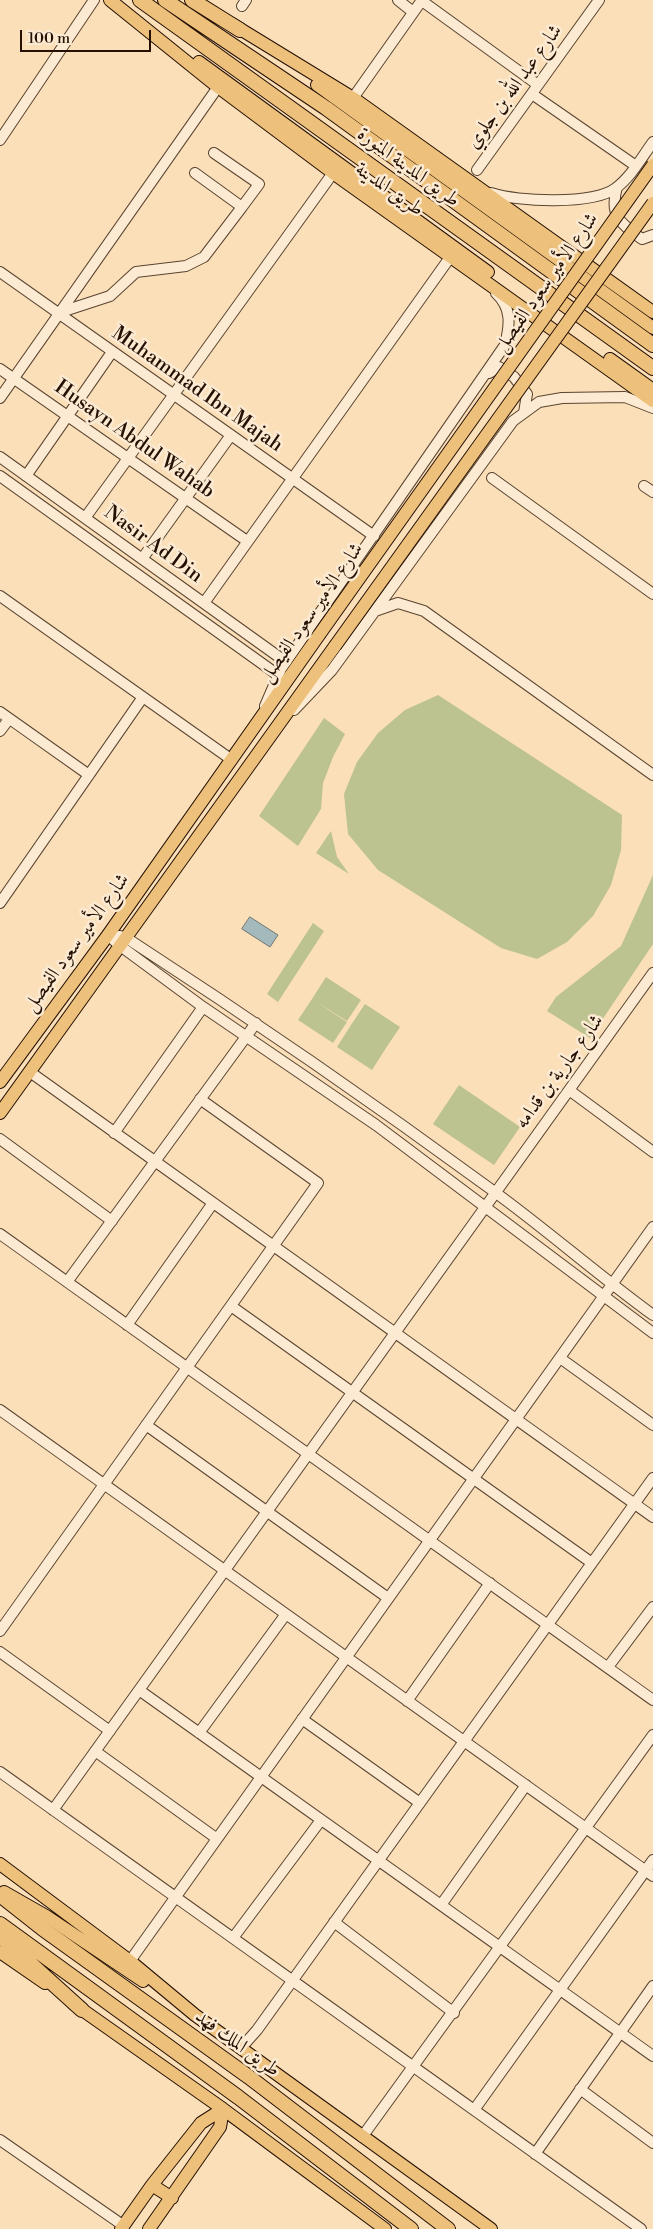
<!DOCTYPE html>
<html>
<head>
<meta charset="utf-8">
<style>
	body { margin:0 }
	#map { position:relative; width:653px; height:2229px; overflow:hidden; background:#fadfb9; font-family:"Libre Bodoni",serif }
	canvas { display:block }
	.scale { position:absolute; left:20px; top:30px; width:131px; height:22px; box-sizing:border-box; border:2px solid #251003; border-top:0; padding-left:6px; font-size:15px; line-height:18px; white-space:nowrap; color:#251003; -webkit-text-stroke:4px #fcead2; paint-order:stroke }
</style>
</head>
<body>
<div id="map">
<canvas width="653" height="2229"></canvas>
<div class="scale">100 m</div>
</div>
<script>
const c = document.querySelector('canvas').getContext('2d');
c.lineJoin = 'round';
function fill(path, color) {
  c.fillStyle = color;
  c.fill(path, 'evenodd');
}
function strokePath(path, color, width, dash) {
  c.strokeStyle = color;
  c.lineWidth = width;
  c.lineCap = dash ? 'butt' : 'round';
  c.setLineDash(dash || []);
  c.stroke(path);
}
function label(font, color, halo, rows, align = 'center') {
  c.font = font + ' "Libre Bodoni",Amiri,serif';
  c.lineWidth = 5;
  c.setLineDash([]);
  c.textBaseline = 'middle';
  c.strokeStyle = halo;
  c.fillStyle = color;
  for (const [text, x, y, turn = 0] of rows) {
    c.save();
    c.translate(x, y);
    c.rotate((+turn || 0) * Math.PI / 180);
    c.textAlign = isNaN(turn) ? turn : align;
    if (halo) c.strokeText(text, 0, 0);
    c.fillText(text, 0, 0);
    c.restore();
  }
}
fill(new Path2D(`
	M438,695l184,120 -1,35 -10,35 -18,31 -26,26 -30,17 -36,-11 -123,-78 -30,-36 -4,-40 13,-32 21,-29 27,-23z
	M324,718l21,16 -12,23 -10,26 -2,26 -23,37 -39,-30z
	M331,831l6,26 12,17 -33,-21z
	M653,875v69l-63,94 -43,-27 9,-14 65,-51z
	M313,923l11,8 -46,71 -11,-8z
	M326,977l35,23 -14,21 -35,-22z
	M312,999l35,23 -14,21 -35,-23z
	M365,1004l35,23 -14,21 -35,-23z
	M351,1025l35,23 -14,22 -35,-23z
	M459,1085l61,42 -26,38 -61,-41z`), '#bcc290');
const water = new Path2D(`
	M250,917l28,18 -8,12 -28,-18z`);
fill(water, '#a4b9bb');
strokePath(water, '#717571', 1);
const minor = new Path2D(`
	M398,0l15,12
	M422,1l116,84
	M242,6l4,-6
	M532,94l104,72
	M353,98l69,-98
	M0,140l94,-140
	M214,153l45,31 -17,23
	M477,170l122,-170
	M617,187c-8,29 3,36 25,52l11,-4
	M491,193c27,9 102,12 125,-5 15,-11 26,-31 37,-46
	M0,272l374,264
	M58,313l52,-17 26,-24 50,-6 18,-9 38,-50 -47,-34
	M0,369l247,172
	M489,373l10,-6 15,10 13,17 -3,19
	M0,398l218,-311
	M0,457l286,205
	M0,476l278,199
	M26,476l86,-124
	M492,478l161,116
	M644,486l9,6
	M85,518l248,-345
	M142,559l89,-124
	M0,596l232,164
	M204,603l247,-347 5,4
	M375,611l23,-8 26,8 229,164
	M265,706l16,-37 224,-324c5,-20 7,-37 -9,-52
	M294,710l38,-40 181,-249 26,-19 23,-4 63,-1 28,11
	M0,712l89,63
	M0,731l9,-12
	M0,903l143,-206
	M108,935l11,10 84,62 173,118 277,208
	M119,936l6,1c125,81 247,165 367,253 55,40 106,85 161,125
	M30,1072l623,445
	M569,1090l84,62
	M114,1133l89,-126
	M0,1139l112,82
	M0,1234l653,466
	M67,1282l189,-259
	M231,1306l361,257
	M127,1325l86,-122
	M560,1358l93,67
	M0,1410l653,466
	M146,1425l242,173
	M0,1631l318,-448 -118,-84
	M0,1652l110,79
	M608,1667l45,-60
	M139,1690l514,366
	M407,1701l83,-118
	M302,1719l118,84
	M199,1733l87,-119
	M95,1751l121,87
	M0,1772l641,457
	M53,1810l600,-837
	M441,1905l85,-120
	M334,1922l120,91
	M233,1938l88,-118
	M130,1961l523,-734
	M241,2048l16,-18 396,-552
	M580,2089l73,54
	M474,2110l179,-250
	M362,2137l291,-402
	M0,2140l124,86
	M535,2154l118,-168`);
const major = new Path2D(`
	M110,0l108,87 115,86 320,228
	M232,24l121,74 300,214
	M199,62l289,210
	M317,85l336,243
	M610,359l43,31
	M0,1082l108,-147 211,-300
	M0,1113l335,-467
	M0,1864l130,97 65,54 296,214
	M4,1892l42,24 97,65
	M0,1952l45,31
	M74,2004l149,105 162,120
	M152,2185l20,13
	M121,2229l31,-44 49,-62 22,-14
	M149,2229l71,-102 3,-18`);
const highway = new Path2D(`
	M140,0l513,368
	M165,0l161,108 327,237
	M192,0l48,30
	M0,1895l43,34 206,148 199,152
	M0,1924l238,173 173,132
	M0,1936l82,74`);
strokePath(minor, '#5a4430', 12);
strokePath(major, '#251003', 14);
strokePath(highway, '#251003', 16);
strokePath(minor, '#fcead2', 10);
strokePath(major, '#edc07c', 12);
strokePath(highway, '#edc07c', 14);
const majorBridge = new Path2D(`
	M319,635l334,-470
	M335,646l318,-443`);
strokePath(majorBridge, '#251003', 14, []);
strokePath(majorBridge, '#edc07c', 12);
label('20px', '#251003', '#fcead2', [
	["شارع عبد الله بن جلوي",515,87,-54],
	["طريق المدينة المنورة",408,168,36],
	["طريق المدينة",389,190,35],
	["شارع الأمير سعود الفيصل",547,283,-55],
	["Muhammad Ibn Majah",197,390,35],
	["Husayn Abdul Wahab",134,440,35],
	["Nasir Ad Din",153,545,36],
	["شارع الأمير سعود الفيصل",312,613,-55],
	["شارع الأمير سعود الفيصل",77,943,-54],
	["شارع جارية بن قدامه",560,1072,-54],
	["طريق الملك فهد",237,2044,36]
]);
</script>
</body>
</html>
